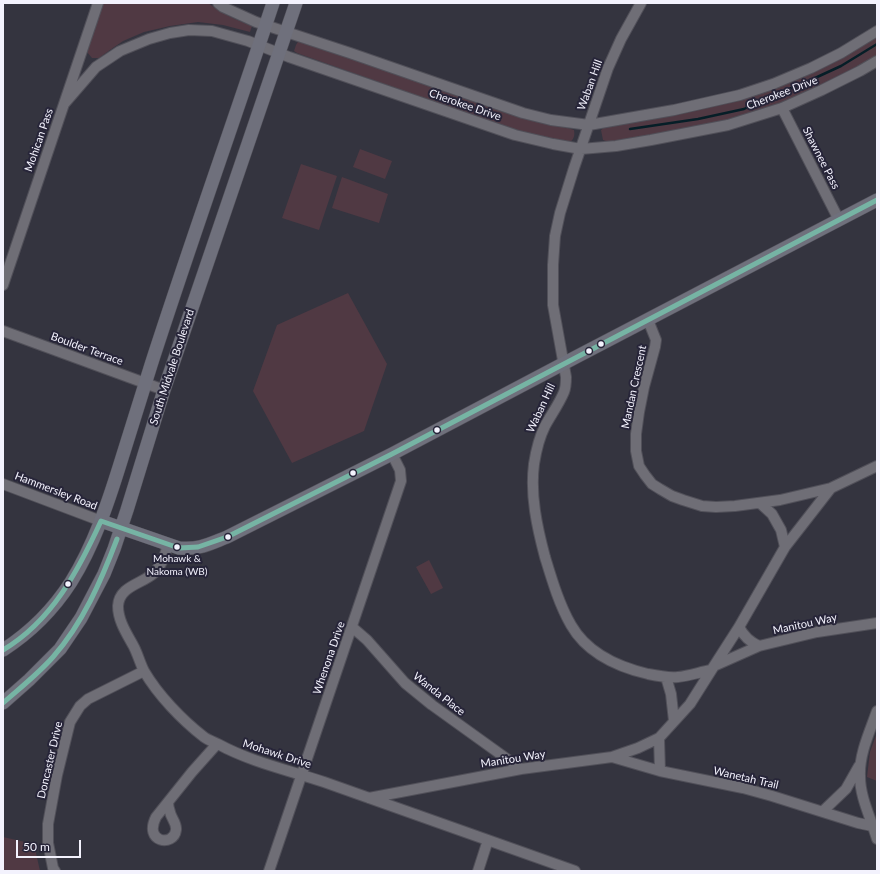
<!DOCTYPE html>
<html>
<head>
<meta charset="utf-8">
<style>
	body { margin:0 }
	#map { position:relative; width:880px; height:874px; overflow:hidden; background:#34343f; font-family:Lato,sans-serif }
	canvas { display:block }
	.frame { position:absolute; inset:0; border:4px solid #f3f2fd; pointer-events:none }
	.scale { position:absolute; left:16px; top:840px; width:65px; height:18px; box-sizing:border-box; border:2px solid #f3f2fd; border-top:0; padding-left:5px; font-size:12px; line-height:14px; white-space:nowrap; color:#f3f2fd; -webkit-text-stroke:3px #272539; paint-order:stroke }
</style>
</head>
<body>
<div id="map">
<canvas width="880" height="874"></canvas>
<div class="frame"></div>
<div class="scale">50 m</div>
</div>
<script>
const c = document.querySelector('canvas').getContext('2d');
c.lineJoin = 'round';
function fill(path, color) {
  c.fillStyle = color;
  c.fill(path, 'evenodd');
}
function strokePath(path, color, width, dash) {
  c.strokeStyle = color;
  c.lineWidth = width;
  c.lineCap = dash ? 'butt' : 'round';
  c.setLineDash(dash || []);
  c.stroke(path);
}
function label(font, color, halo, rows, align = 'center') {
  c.font = font + ' Lato,sans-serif';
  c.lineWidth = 4;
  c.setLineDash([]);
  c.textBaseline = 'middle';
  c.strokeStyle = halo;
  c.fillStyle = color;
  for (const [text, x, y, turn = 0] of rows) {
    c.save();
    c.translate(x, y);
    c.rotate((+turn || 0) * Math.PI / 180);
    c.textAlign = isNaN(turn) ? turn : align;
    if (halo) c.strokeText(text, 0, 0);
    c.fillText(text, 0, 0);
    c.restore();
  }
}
fill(new Path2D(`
	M103,3h105c13,10 28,17 44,23l-2,6 -27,-7 -25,-3 -28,4 -26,6 -21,9 -13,9 -11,8h-7l-5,-6z
	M877,34v21l-22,13 -33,17 -36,16 -34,12 -24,7 -116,23 -9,-3 -2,-10 5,-4 114,-23z
	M299,40l275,90c1,6 0,9 -5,13l-58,-14 -214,-76 -3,-2 2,-6z
	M360,149l32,12 -7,18 -32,-12z
	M301,164l36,12 -18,54 -37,-12z
	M342,177l46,17 -9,29 -47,-15z
	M348,293l39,71 -23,67 -72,32 -39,-72 24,-66z
	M429,560l14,28 -12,6 -15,-27z
	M877,733v48l-10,-4 3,-25z
	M3,837l31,7 6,27h-37z`), '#503943');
strokePath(new Path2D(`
	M630,129l68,-10 46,-10 24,-12 34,-13 39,-18 36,-22`), '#061e27', 2.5);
const minor = new Path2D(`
	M218,3l5,4 33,15 94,31 173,60 28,7 38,5 85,-15 66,-15 33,-11 38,-16 30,-15 36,-22
	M641,3l-20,36 -13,29 -34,100 -14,45 -5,23 -2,29v40l13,72c0,5 0,10 -2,15 -5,12 -13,23 -19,34 -6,12 -9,25 -11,38 -4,31 3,63 11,93 7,23 14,47 26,68 16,28 47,42 77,49 10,2 20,4 30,3 11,-1 22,-5 33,-7
	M64,104l32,-37 24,-16 29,-12 21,-6 19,-3 23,1 36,10 41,16 226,78 38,9 28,5 35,-3 35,-6 77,-15 54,-17 40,-18 38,-19 17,-10
	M782,108l57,112
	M3,285l95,-282
	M648,320l8,20 -1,7 -11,40 -5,25 -3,22v17l3,15 6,9 7,9 8,5 12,7 11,4 19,6 14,1 19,-1 45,-6 51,-12 46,-22
	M3,331l161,59
	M3,484l98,37
	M760,503l12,11 9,16 4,17
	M168,545c-3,10 -6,20 -14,28 -12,11 -35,13 -36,33 0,15 9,28 16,41 4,8 6,16 10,24 14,24 38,49 60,66 4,3 10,5 14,7 33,18 70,26 106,38 84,30 167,59 251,89
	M352,627l15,13 38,43 27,22 57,41 32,23
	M739,627c5,10 11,15 20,19
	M714,666l25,-39 46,-80 46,-59
	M666,677l5,17 3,27
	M877,711c-7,20 -18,43 -17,65 0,22 11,42 17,63
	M659,738l1,33
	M612,757l48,14 83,17 29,8 86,27 14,3
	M369,798l152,-29 91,-12 26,-9 21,-10 31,-34 24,-38 45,-20 58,-14 60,-9
	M168,802c0,4 1,7 2,10 1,6 7,11 6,18 -2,17 -33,13 -20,-13l36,-45 25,-28
	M823,811l23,-22 13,-23
	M55,871l-2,-3 -5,-25v-19l9,-49 13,-53 10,-16 8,-7 56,-28
	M269,871l132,-390 -1,-11 -8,-16
	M478,871l10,-31`);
const major = new Path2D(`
	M101,521l78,27c20,2 30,-4 48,-11l165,-83 184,-97 301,-157
	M3,650c28,-18 50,-40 68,-68 23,-37 37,-79 50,-121 10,-32 20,-64 30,-96 39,-121 82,-241 122,-362
	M3,703l26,-23 31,-31 21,-31 23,-44 10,-25 13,-39 37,-120 132,-387`);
strokePath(minor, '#515059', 12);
strokePath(major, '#515059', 14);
strokePath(minor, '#6f6e76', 10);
strokePath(major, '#6f707c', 13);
strokePath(new Path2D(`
	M3,650c49,-29 75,-79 98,-129l78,27 19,-1 29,-10 165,-83 485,-254
	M3,703c17,-15 35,-29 50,-46 30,-34 48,-76 64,-118`), '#76b4a4', 5);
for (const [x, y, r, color] of [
	[601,344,3.5,"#f3f2fd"],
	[589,351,3.5,"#f3f2fd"],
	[437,430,3.5,"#f3f2fd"],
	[353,473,3.5,"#f3f2fd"],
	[228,537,3.5,"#f3f2fd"],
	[177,547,3.5,"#f3f2fd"],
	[68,584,3.5,"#f3f2fd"]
]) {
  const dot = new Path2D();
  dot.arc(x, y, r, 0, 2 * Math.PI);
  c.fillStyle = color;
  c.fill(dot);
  strokePath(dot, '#272539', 1.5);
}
label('10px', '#f3f2fd', '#272539', [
	["Mohawk &",177,559],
	["Nakoma (WB)",177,572]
]);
label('11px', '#f3f2fd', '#272539', [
	["Waban Hill",590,85,-70],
	["Cherokee Drive",782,93,-21],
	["Cherokee Drive",465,105,19],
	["Mohican Pass",39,140,-71],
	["Shawnee Pass",821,158,63],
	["Boulder Terrace",87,349,20],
	["South Midvale Boulevard",172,367,-72],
	["Mandan Crescent",634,387,-78],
	["Waban Hill",541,408,-65],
	["Hammersley Road",56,491,21],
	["Manitou Way",805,624,-12],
	["Whenona Drive",329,658,-71],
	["Wanda Place",439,694,38],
	["Mohawk Drive",277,754,18],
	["Manitou Way",513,759,-9],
	["Doncaster Drive",50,760,-77],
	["Wanetah Trail",746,778,13]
]);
</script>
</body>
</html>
